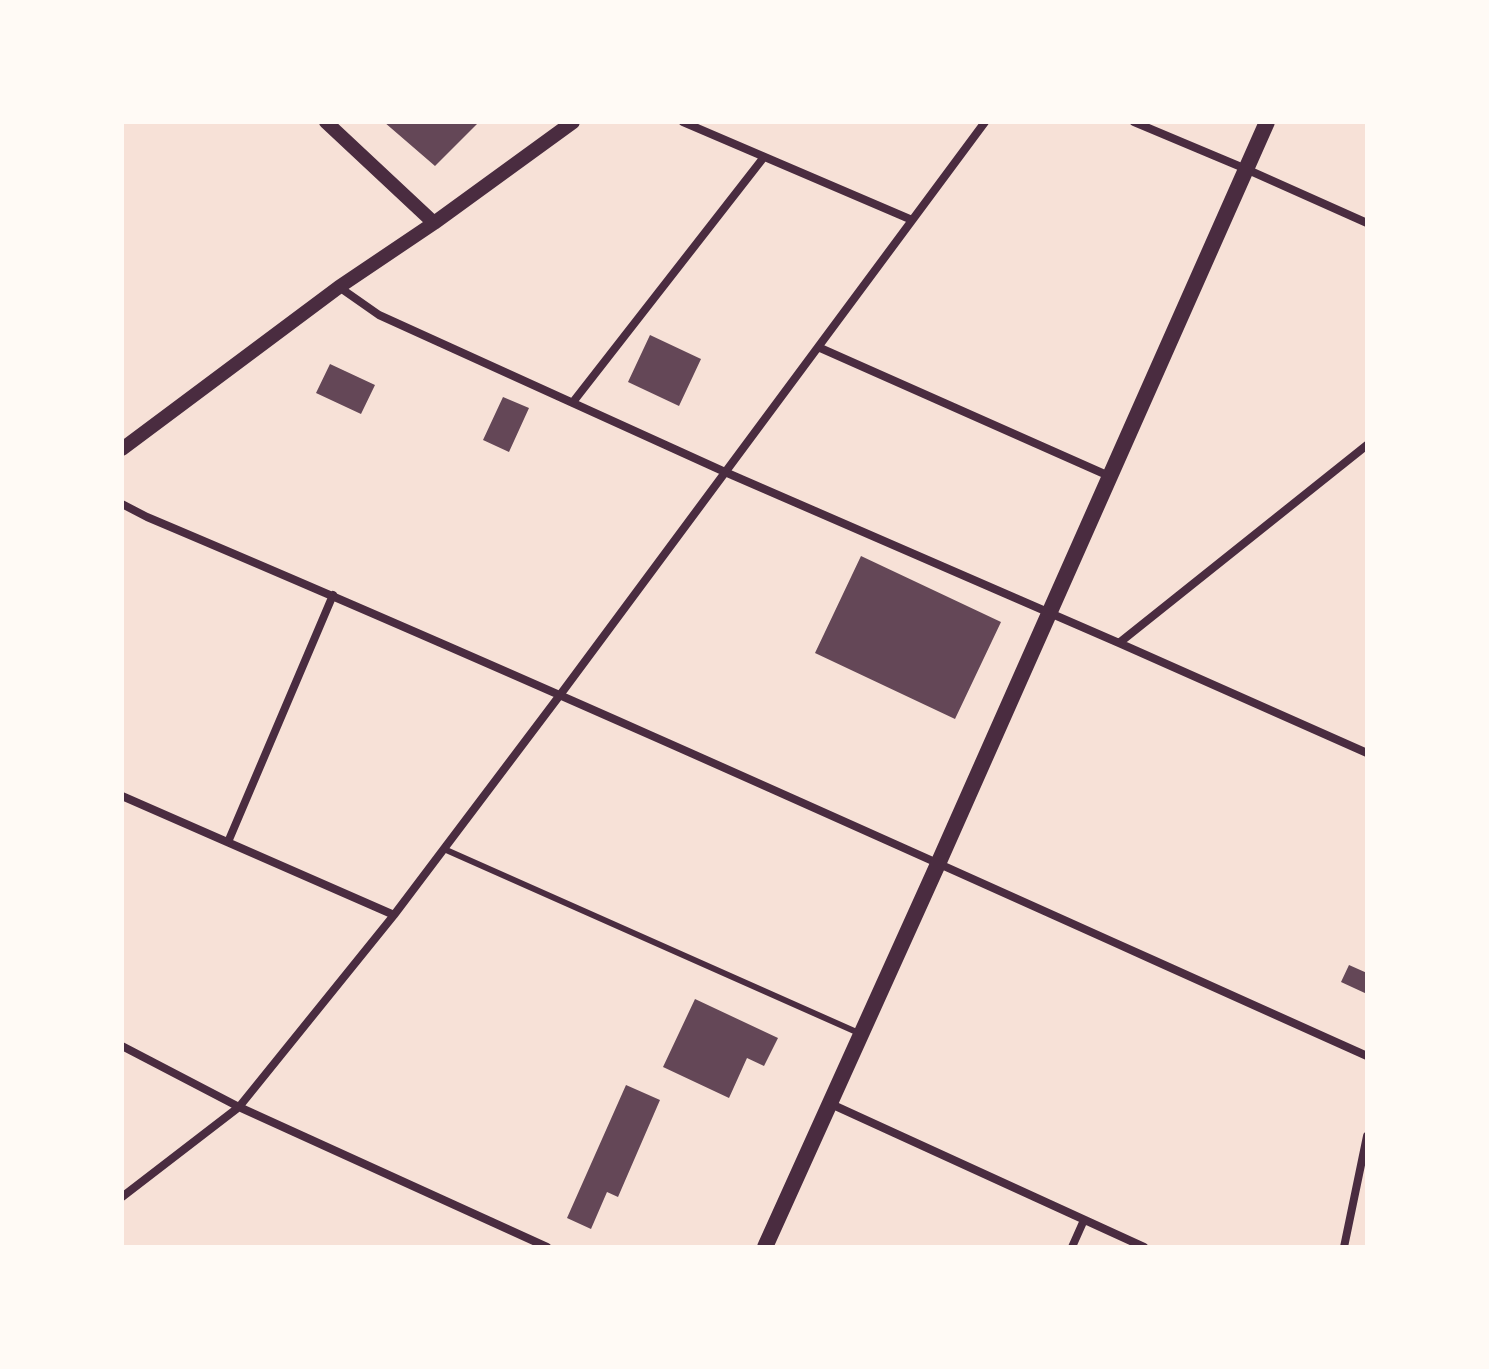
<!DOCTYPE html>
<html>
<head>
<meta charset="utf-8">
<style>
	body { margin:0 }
	#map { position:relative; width:1489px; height:1369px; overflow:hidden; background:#f7e1d7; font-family:"DejaVu Sans",sans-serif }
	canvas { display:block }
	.frame { position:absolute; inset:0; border:124px solid #fffaf5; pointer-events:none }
</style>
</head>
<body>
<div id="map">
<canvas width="1489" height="1369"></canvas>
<div class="frame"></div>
</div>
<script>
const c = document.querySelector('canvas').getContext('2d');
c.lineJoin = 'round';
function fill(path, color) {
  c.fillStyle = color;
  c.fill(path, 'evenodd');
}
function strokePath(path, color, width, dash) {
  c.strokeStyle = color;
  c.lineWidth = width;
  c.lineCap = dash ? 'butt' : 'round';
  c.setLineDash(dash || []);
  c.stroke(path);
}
fill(new Path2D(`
	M384,122h95l-44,44z
	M650,335l51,24 -22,47 -51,-24z
	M330,364l45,21 -14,29 -45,-21z
	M503,397l26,11 -20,44 -26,-12z
	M861,556l140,66 -46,97 -140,-66z
	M1349,965l18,8v21l-26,-12z
	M695,999l83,39 -14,28 -17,-8 -18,40 -66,-31z
	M626,1085l34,15 -42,97 -11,-5 -16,37 -24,-11z`), '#644757');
strokePath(new Path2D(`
	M444,849l417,185`), '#4a2c40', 6);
strokePath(new Path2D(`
	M683,122l229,98
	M1134,122l112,47 121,54
	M339,287l40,28 346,157 394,171 248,110
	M818,347l291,129
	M573,402l191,-245
	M122,504l25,13c410,173 814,357 1220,539
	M1119,643l248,-198
	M122,796l272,119
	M228,842l105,-247
	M122,1046l117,61 308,140
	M831,1104l313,143
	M122,1197l117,-90 155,-192 166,-220 425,-573
	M1072,1247l12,-27
	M1344,1247l23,-111`), '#4a2c40', 8);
strokePath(new Path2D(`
	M326,122l108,101
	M122,449l217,-162 95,-64 139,-101`), '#4a2c40', 14);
strokePath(new Path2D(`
	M765,1247l173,-383 329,-742`), '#4a2c40', 16);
</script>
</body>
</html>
